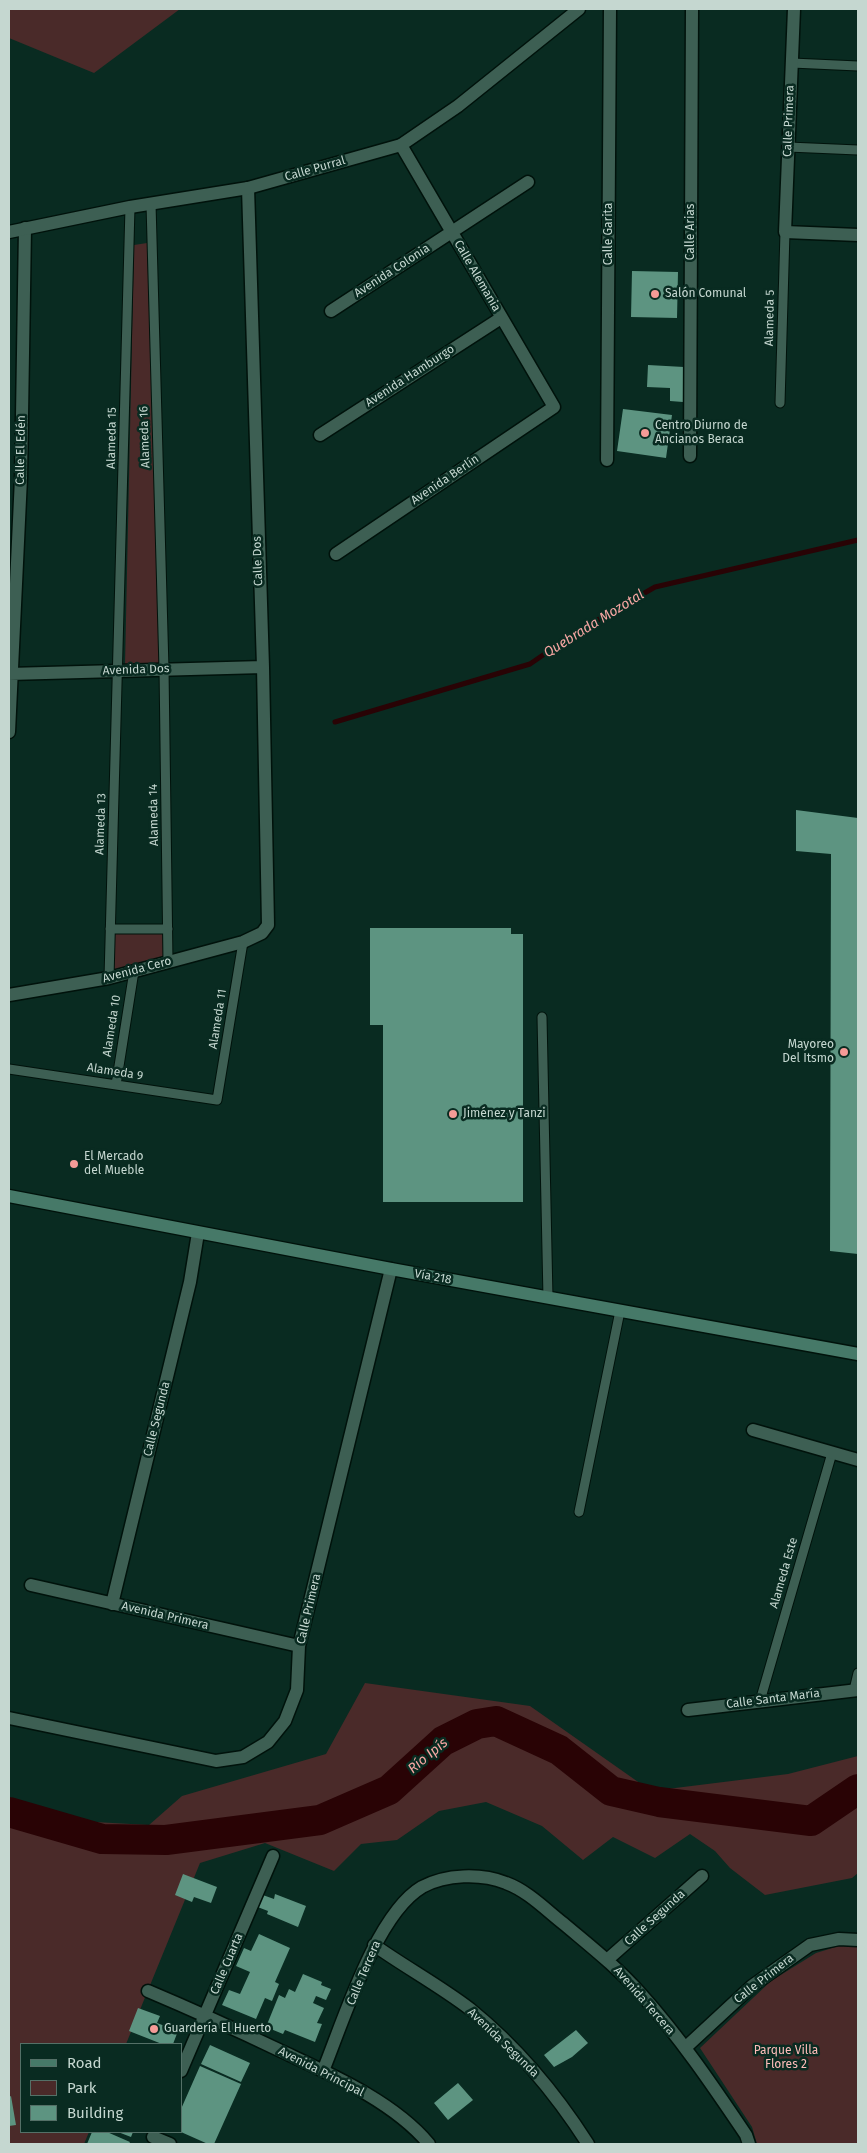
<!DOCTYPE html>
<html>
<head>
<meta charset="utf-8">
<style>
	body { margin:0 }
	#map { position:relative; width:867px; height:2153px; overflow:hidden; background:#092b21; font-family:"Fira Sans",sans-serif }
	canvas { display:block }
	.frame { position:absolute; inset:0; border:10px solid #c5d7d0; pointer-events:none }
	.legend { position:absolute; left:20px; top:2043px; width:162px; height:90px; box-sizing:border-box; background:#092b21; border:1px solid #547067; margin:0; padding:6px 9px; list-style:none; font-size:15px; color:#c5d7d0 }
	.legend li { display:flex; align-items:center; gap:10px; height:25px }
	.legend b { width:25px; border:1px solid #547067 }
</style>
</head>
<body>
<div id="map">
<canvas width="867" height="2153"></canvas>
<div class="frame"></div>
<ul class="legend">
<li><b style="height:6px;background:#467968"></b>Road</li>
<li><b style="height:14px;background:#4a2a29"></b>Park</li>
<li><b style="height:14px;background:#5d9481"></b>Building</li>
</ul>
</div>
<script>
const c = document.querySelector('canvas').getContext('2d');
c.lineJoin = 'round';
function fill(path, color) {
  c.fillStyle = color;
  c.fill(path, 'evenodd');
}
function strokePath(path, color, width, dash) {
  c.strokeStyle = color;
  c.lineWidth = width;
  c.lineCap = dash ? 'butt' : 'round';
  c.setLineDash(dash || []);
  c.stroke(path);
}
function label(font, color, halo, rows, align = 'center') {
  c.font = font + ' "Fira Sans",sans-serif';
  c.lineWidth = 5;
  c.setLineDash([]);
  c.textBaseline = 'middle';
  c.strokeStyle = halo;
  c.fillStyle = color;
  for (const [text, x, y, turn = 0] of rows) {
    c.save();
    c.translate(x, y);
    c.rotate((+turn || 0) * Math.PI / 180);
    c.textAlign = isNaN(turn) ? turn : align;
    if (halo) c.strokeText(text, 0, 0);
    c.fillText(text, 0, 0);
    c.restore();
  }
}
fill(new Path2D(`
	M9,9h171l-86,64 -85,-35z
	M147,243l13,420 -35,2 9,-420z
	M164,931v27l-52,14 1,-39z
	M365,1683l165,23 121,85 137,-17 70,-18v117l-6,5 -87,17 -35,-27 -15,-17 -25,-17 -35,24 -42,-21 -30,23 -41,-34 -56,-24 -47,9 -42,29 -36,4 -27,27 -69,-28 -65,20 -74,181h-105v88h68l-5,12h-75v-341l68,18 72,4 33,-29 144,-42z
	M842,1945l16,2v197h-101l-5,-17 -52,-79 71,-67 45,-28z`), '#4a2a29');
strokePath(new Path2D(`
	M335,722l195,-58 45,-31 80,-46 203,-47`), '#290305', 5);
strokePath(new Path2D(`
	M9,1812l93,27 64,1 154,-20 69,-30 54,-49 34,-17 19,-3 63,29 52,41 48,11 152,19 47,-32`), '#290305', 30);
fill(new Path2D(`
	M632,271l46,1 -1,46 -46,-1z
	M648,365l36,2 -1,35 -13,-1v-13l-23,-1z
	M623,409l49,6 -6,43 -49,-7z
	M796,810l62,8v436l-28,-3 1,-397 -35,-3z
	M370,928h141v6h12v268h-140v-177h-13z
	M183,1874l34,13 -6,16 -17,-6 -2,5 -17,-7z
	M260,1894l14,5 1,-5 31,12 -8,21 -31,-13 1,-3 -13,-5z
	M259,1934l31,14 -15,34 4,2 -7,17 -7,-3 -9,21 -34,-14 7,-15 11,4 10,-22 -14,-6 8,-18 7,3z
	M303,1974l19,8 -1,3 10,4 -5,11 -10,-4 -3,7 11,5 -7,15 5,1 -7,18 -30,-12 -2,4 -17,-7 13,-32 6,3 4,-9 6,3z
	M138,2008l22,8 -3,7 21,8 -5,13h-11l-33,-13z
	M576,2030l12,13 -16,14 -18,10 -10,-12z
	M210,2045l40,18 -9,19 -40,-18z
	M200,2066l41,18 -27,60h-6l-27,-12v-23z
	M458,2083l15,17 -25,20 -14,-17z
	M11,2096l5,29 -7,1v-29z
	M92,2132h15l23,10 -1,2h-42z
	M118,2132h15l-2,5z`), '#5d9481');
const service = new Path2D(`
	M792,63l66,3
	M788,147l70,3
	M151,204l13,465 4,293
	M780,403l5,-171
	M110,929h58
	M109,978l21,-771
	M542,1017l6,281
	M9,1069l208,31 26,-158
	M116,1085l18,-114
	M579,1512l41,-201
	M854,1690l4,-17
	M760,1701l72,-248`);
const minor = new Path2D(`
	M794,9l-9,223 73,3
	M331,311l197,-129
	M320,435l181,-117
	M690,456l2,-447
	M607,460l3,-451
	M336,554l218,-147 -153,-262
	M9,674l254,-7
	M9,732l12,-254 4,-250
	M9,995l100,-17 134,-36 19,-9 6,-8 -5,-258 -15,-479
	M753,1430l105,30
	M31,1585l268,61
	M112,1604l78,-322 8,-49
	M688,1710l170,-20
	M9,1718l207,43 27,-4 25,-15 17,-21 12,-31 2,-44 92,-377
	M374,1945c31,22 66,41 96,64 47,38 86,85 118,135
	M607,1960l95,-84
	M148,1991c45,19 89,39 133,60 49,23 112,50 148,93
	M685,2048l67,-62 58,-41 29,-6 19,1
	M181,2071l92,-215
	M323,2071c20,-49 53,-157 99,-184 24,-13 59,-14 84,-4 22,8 40,27 58,41 26,22 53,43 76,69 39,43 73,93 106,142l3,9
	M153,2137l17,7`);
const tertiary = new Path2D(`
	M9,232l121,-25 118,-19 153,-43 57,-39 121,-97`);
const secondary = new Path2D(`
	M9,1196l382,73 467,85`);
strokePath(service, '#00120b', 11);
strokePath(minor, '#00120b', 15);
strokePath(tertiary, '#00120b', 15);
strokePath(secondary, '#00120b', 15);
strokePath(service, '#3d5f53', 9);
strokePath(minor, '#3d5f53', 12);
strokePath(tertiary, '#3d5f53', 12);
strokePath(secondary, '#467968', 12);
for (const [x, y, r, color] of [
	[655,294,5,"#f59b97"],
	[645,433,5,"#f59b97"],
	[844,1052,5,"#f59b97"],
	[453,1114,5,"#f59b97"],
	[74,1164,5,"#f59b97"],
	[154,2029,5,"#f59b97"]
]) {
  const dot = new Path2D();
  dot.arc(x, y, r, 0, 2 * Math.PI);
  c.fillStyle = color;
  c.fill(dot);
  strokePath(dot, '#092b21', 2);
}
label('12px', '#c5d7d0', '#092b21', [
	["Calle Primera",789,121,-88],
	["Calle Purral",315,169,-16],
	["Calle Arias",691,232,-90],
	["Calle Garita",609,234,-90],
	["Avenida Colonia",392,271,-33],
	["Calle Alemania",477,276,60],
	["Alameda 5",770,318,-89],
	["Avenida Hamburgo",410,376,-33],
	["Alameda 16",145,437,-92],
	["Alameda 15",112,438,-89],
	["Calle El Edén",21,450,-89],
	["Avenida Berlín",445,480,-34],
	["Calle Dos",258,561,-92],
	["Avenida Dos",136,670,-2],
	["Alameda 14",154,815,-91],
	["Alameda 13",101,824,-88],
	["Avenida Cero",137,970,-15],
	["Alameda 11",218,1019,-81],
	["Alameda 10",112,1026,-81],
	["Alameda 9",115,1072,9],
	["Vía 218",433,1277,10],
	["Calle Segunda",157,1419,-76],
	["Alameda Este",784,1573,-74],
	["Calle Primera",309,1609,-77],
	["Avenida Primera",165,1616,13],
	["Calle Santa María",773,1699,-7],
	["Calle Segunda",655,1918,-42],
	["Calle Cuarta",227,1964,-67],
	["Calle Tercera",364,1973,-67],
	["Calle Primera",764,1979,-38],
	["Avenida Tercera",644,2001,49],
	["Avenida Segunda",503,2043,44],
	["Avenida Principal",321,2072,27]
]);
label('12px', '#c5d7d0', '#092b21', [
	["Salón Comunal",665,294],
	["Centro Diurno de",655,426],
	["Ancianos Beraca",655,440],
	["Mayoreo",834,1045,"right"],
	["Del Itsmo",834,1059,"right"],
	["Jiménez y Tanzi",463,1114],
	["El Mercado",84,1157],
	["del Mueble",84,1171],
	["Guardería El Huerto",164,2029]
], 'left');
label('12px', '#febcb9', '#092b21', [
	["Parque Villa",786,2051],
	["Flores 2",786,2065]
]);
label('italic 14px', '#f7a7a3', '#092b21', [
	["Quebrada Mozotal",594,624,-32],
	["Río Ipís",428,1756,-40]
]);
</script>
</body>
</html>
